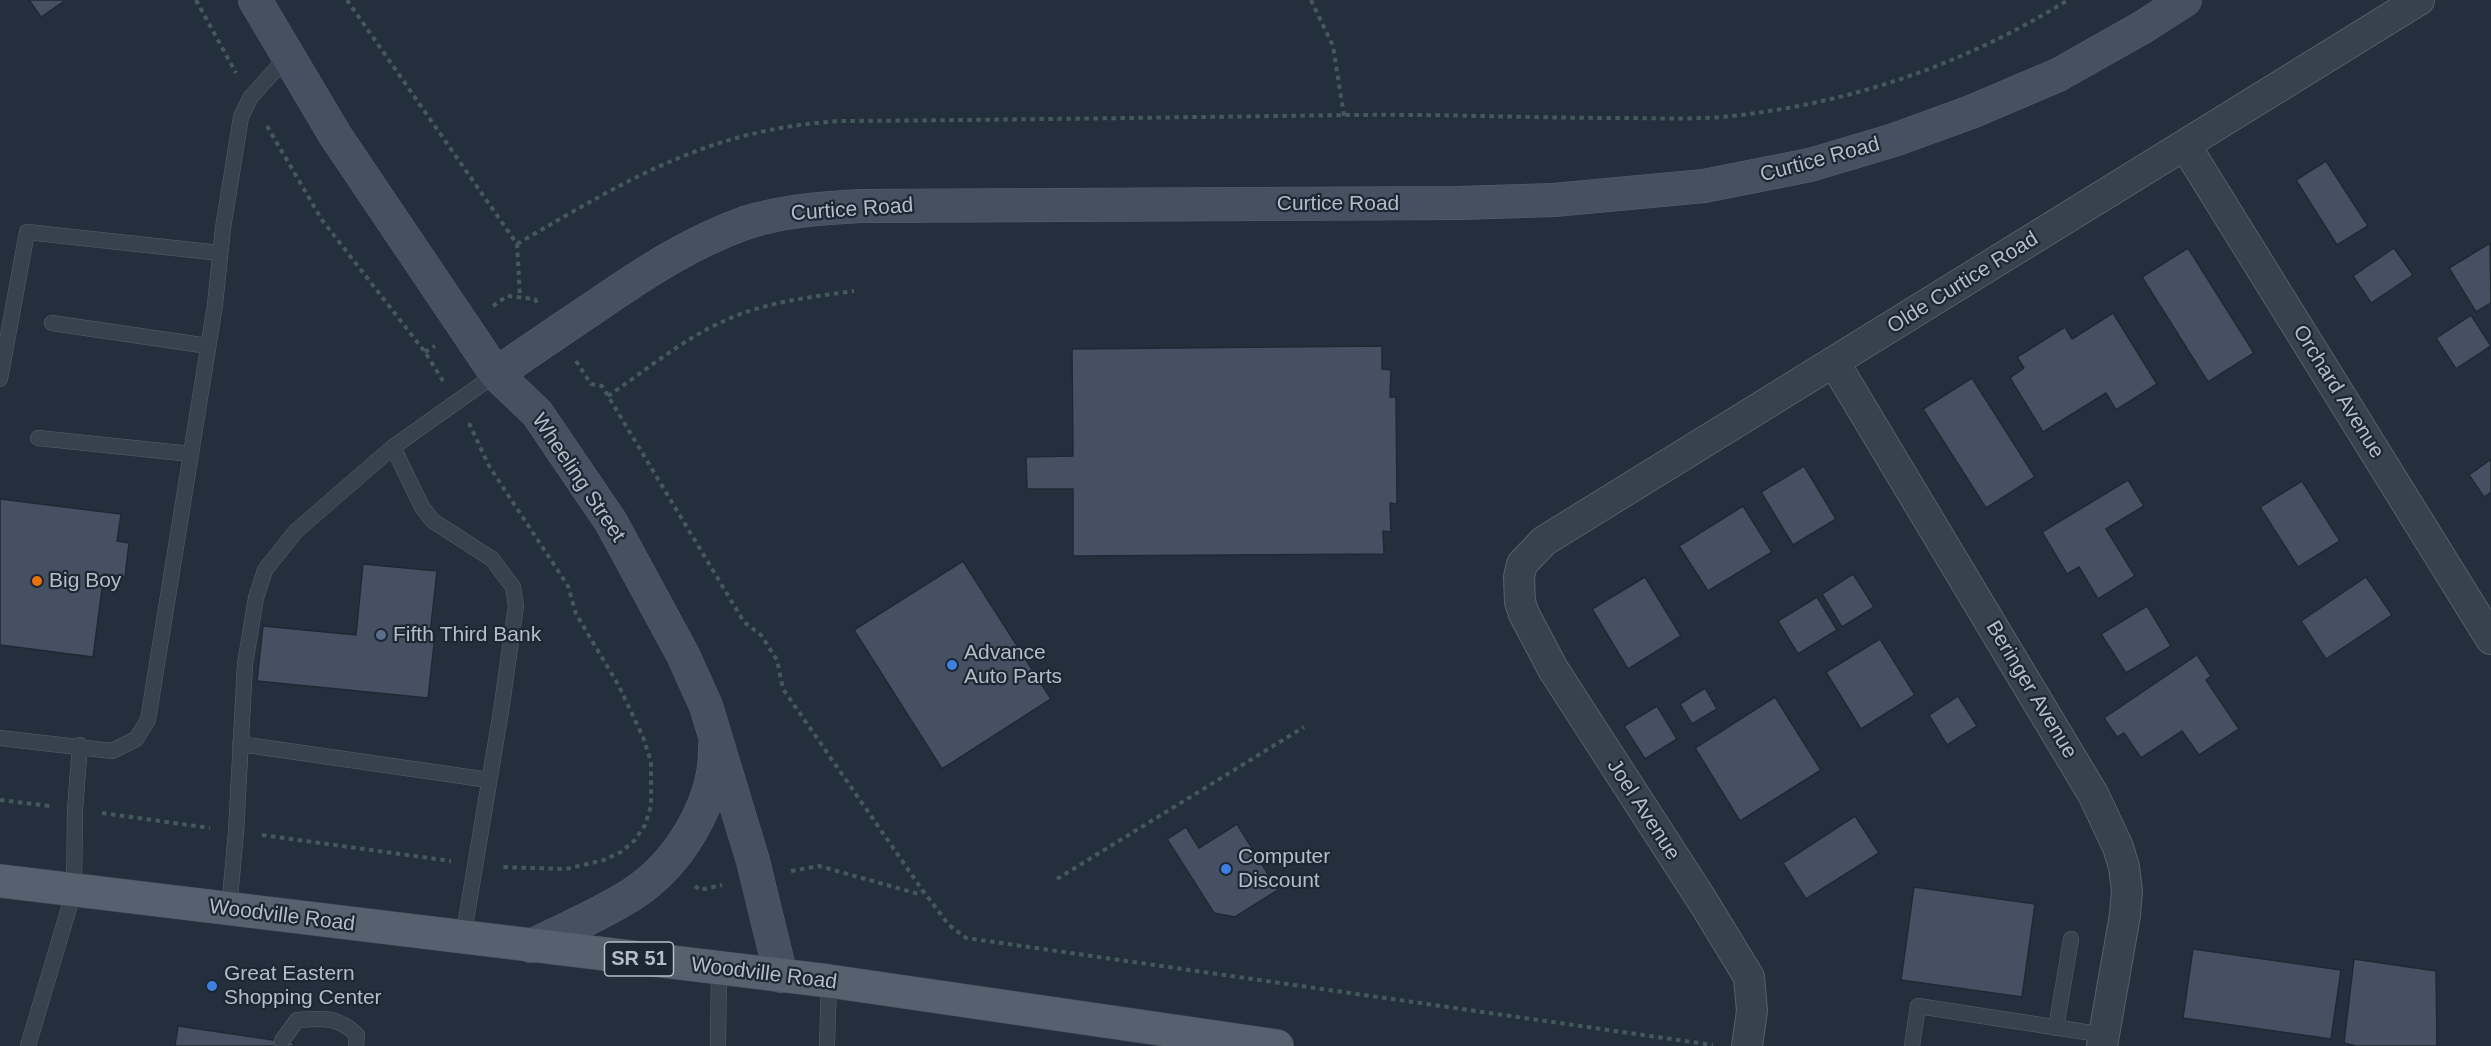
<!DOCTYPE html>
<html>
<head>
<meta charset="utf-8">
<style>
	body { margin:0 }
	canvas { display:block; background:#242f3e }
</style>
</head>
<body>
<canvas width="2491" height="1046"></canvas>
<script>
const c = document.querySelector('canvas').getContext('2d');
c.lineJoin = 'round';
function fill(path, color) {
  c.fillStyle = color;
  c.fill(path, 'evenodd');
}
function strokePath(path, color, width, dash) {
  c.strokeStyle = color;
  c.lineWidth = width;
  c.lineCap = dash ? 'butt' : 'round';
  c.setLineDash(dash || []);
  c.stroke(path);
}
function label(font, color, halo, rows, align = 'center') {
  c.font = font + ' Arial,sans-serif';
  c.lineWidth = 4.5;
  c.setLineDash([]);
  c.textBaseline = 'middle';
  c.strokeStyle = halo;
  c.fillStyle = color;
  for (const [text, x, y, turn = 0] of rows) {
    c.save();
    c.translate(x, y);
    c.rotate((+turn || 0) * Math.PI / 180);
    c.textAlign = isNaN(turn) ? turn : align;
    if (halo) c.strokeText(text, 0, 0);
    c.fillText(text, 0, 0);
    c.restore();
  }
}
const building = new Path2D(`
	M29,0h37l-25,17z
	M2326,161l42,65 -31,19 -41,-65z
	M2490,243l1,60 -15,9 -27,-44z
	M2188,248l66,105 -46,29 -66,-105z
	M2394,248l19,27 -42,28 -18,-27z
	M2113,313l44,71 -41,26 -10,-17 -63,39 -33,-54 14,-10 -7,-11 48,-30 7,12z
	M2471,315l20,31 -35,23 -20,-31z
	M1382,346v23l9,1 -1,27h6l1,107 -7,-1 1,29 -8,-1 1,23 -311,2v-67h-46l-1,-32 47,-1 -1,-107z
	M1972,378l63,99 -49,31 -63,-99z
	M2491,459v33l-7,5 -15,-22z
	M1804,466l32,53 -43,26 -32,-53z
	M2128,480l16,26 -38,23 29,47 -37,23 -19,-32 -12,7 -25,-42z
	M2302,481l38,60 -42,26 -38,-60z
	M0,499l121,15 -4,27 12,2 -4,34 -21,-3 -11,83 -93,-12z
	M1743,506l29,46 -64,39 -29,-45z
	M963,561l88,138 -109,70 -88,-139z
	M363,564l74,7 -7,63 5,1 -7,63 -171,-17 6,-55 93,9z
	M1853,574l21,33 -32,20 -20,-33z
	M1645,577l36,59 -53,33 -36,-60z
	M2366,577l26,38 -66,44 -25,-38z
	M1817,597l20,33 -39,24 -20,-33z
	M2147,606l24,40 -45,27 -25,-39z
	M1880,639l35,56 -54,34 -35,-57z
	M2197,655l14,21 -5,4 33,49 -40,26 -17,-24 -41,27 -17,-25 -7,4 -13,-19z
	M1705,688l12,21 -25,15 -12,-20z
	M1958,696l19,30 -30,19 -18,-30z
	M1775,697l46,73 -81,51 -45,-73z
	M1657,706l20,33 -32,20 -21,-33z
	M1855,816l24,37 -73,46 -23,-36z
	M1237,824l41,66 -43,27 -21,-4 -47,-74 19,-12 13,21z
	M1914,887l121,17 -13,93 -121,-17z
	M2193,949l148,21 -10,69 -148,-21z
	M2354,959l82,12 1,75h-81l-12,-3z
	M178,1026l116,17 -1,3h-118z`);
fill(building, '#455162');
strokePath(building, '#1f2835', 1.5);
const lane = new Path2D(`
	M52,323l156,23
	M0,379l27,-147 193,21
	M38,438l153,16
	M393,447l29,60 11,14 59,38 21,28 3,19 -15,105 -38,227
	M0,738l112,13 24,-12 12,-19 67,-415 8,-77 18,-111 9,-19 38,-42
	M240,744l249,36
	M229,909l7,-77 9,-168 11,-66 9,-28 31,-39 97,-84 103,-73
	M2056,1028l15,-89
	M282,1041l15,-21c26,-2 41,-4 60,15l-1,11
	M28,1046l46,-155 1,-81 5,-65
	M718,1046l1,-78
	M827,1046l2,-65
	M1912,1046l6,-40 187,29`);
const street = new Path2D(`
	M2185,145l306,494
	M1834,362l208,347 51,85 25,53 6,20 3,24 -2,24 -23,131
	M1747,1046l5,-35 -3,-34 -47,-77 -149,-231 -29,-55 -4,-12 -1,-25 3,-13 22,-23 875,-541`);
const secondary = new Path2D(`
	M255,0l80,135 161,239 41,39 74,109 72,133 23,51 47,155 28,115
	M496,374c35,-24 70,-48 106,-72 45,-31 90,-60 143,-79 36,-12 78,-15 117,-17l597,-3 95,-3 150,-14 106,-21 84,-25 77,-28 87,-37 85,-48 42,-27
	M531,946c34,-17 71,-32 103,-53 45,-30 83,-91 81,-147`);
const primary = new Path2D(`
	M0,881l829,100 448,65`);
strokePath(lane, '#565f6c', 16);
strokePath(street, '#565f6c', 32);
strokePath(secondary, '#565f6c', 34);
strokePath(primary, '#414a57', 34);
strokePath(new Path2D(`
	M196,0l40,73
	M347,0l170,244 3,54
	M1311,0l22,46 11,70
	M267,126l55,94 103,132 18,29
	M517,244c112,-65 191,-115 324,-123 171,-1 343,-4 515,-6 88,-1 175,3 263,3 38,0 76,2 113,-2 120,-13 233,-52 336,-116
	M493,306l14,-10 28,3 2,4
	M425,352l10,-6
	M576,361l15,23 11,2 142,236 17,13 16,25 6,29 140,202 26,34 17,13 747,107
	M608,396c37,-25 75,-57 116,-75 40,-19 87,-24 130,-30
	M469,423l20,43 79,120 8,28 43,72 24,51 8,25v44l-6,19 -10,15 -14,12 -17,8 -38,9 -66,-2
	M0,800l50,6
	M102,813l108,15
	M262,835l189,26
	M791,871l28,-5 100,28 4,-3
	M1057,879l247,-152
	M695,886l5,4 22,-5`), '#44595c', 4, [4.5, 4.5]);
strokePath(lane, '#38414e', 15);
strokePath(street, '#38414e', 30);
strokePath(secondary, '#465061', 33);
strokePath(primary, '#56606e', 33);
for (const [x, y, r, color] of [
	[37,581,6,"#e8710a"],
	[381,635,6,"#5c6f8a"],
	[952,665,6,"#3f7fe0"],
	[1226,869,6,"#3f7fe0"],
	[212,986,6,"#3f7fe0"]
]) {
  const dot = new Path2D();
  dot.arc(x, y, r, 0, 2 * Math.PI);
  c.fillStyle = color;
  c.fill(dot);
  strokePath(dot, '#1d2633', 2);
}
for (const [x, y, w] of [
	[639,959,69]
]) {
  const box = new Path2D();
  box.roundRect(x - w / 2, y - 17, w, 34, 4.5);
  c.fillStyle = '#1d2633';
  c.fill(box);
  strokePath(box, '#b4bcc9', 1.5);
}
label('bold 20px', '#b4bcc9', null, [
	["SR 51",639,959]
]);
label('21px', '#b4bcc9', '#1d2633', [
	["Curtice Road",1820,160,-15],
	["Curtice Road",1338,204],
	["Curtice Road",852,210,-4],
	["Olde Curtice Road",1963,283,-32],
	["Orchard Avenue",2338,392,58],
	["Wheeling Street",578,478,56],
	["Beringer Avenue",2031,690,59],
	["Joel Avenue",1643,810,57],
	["Woodville Road",282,916,7],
	["Woodville Road",764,974,7]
]);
label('21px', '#b4bcc9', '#1d2633', [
	["Big Boy",49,581],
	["Fifth Third Bank",393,635],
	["Advance",964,653],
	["Auto Parts",964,677],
	["Computer",1238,857],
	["Discount",1238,881],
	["Great Eastern",224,974],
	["Shopping Center",224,998]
], 'left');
</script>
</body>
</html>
